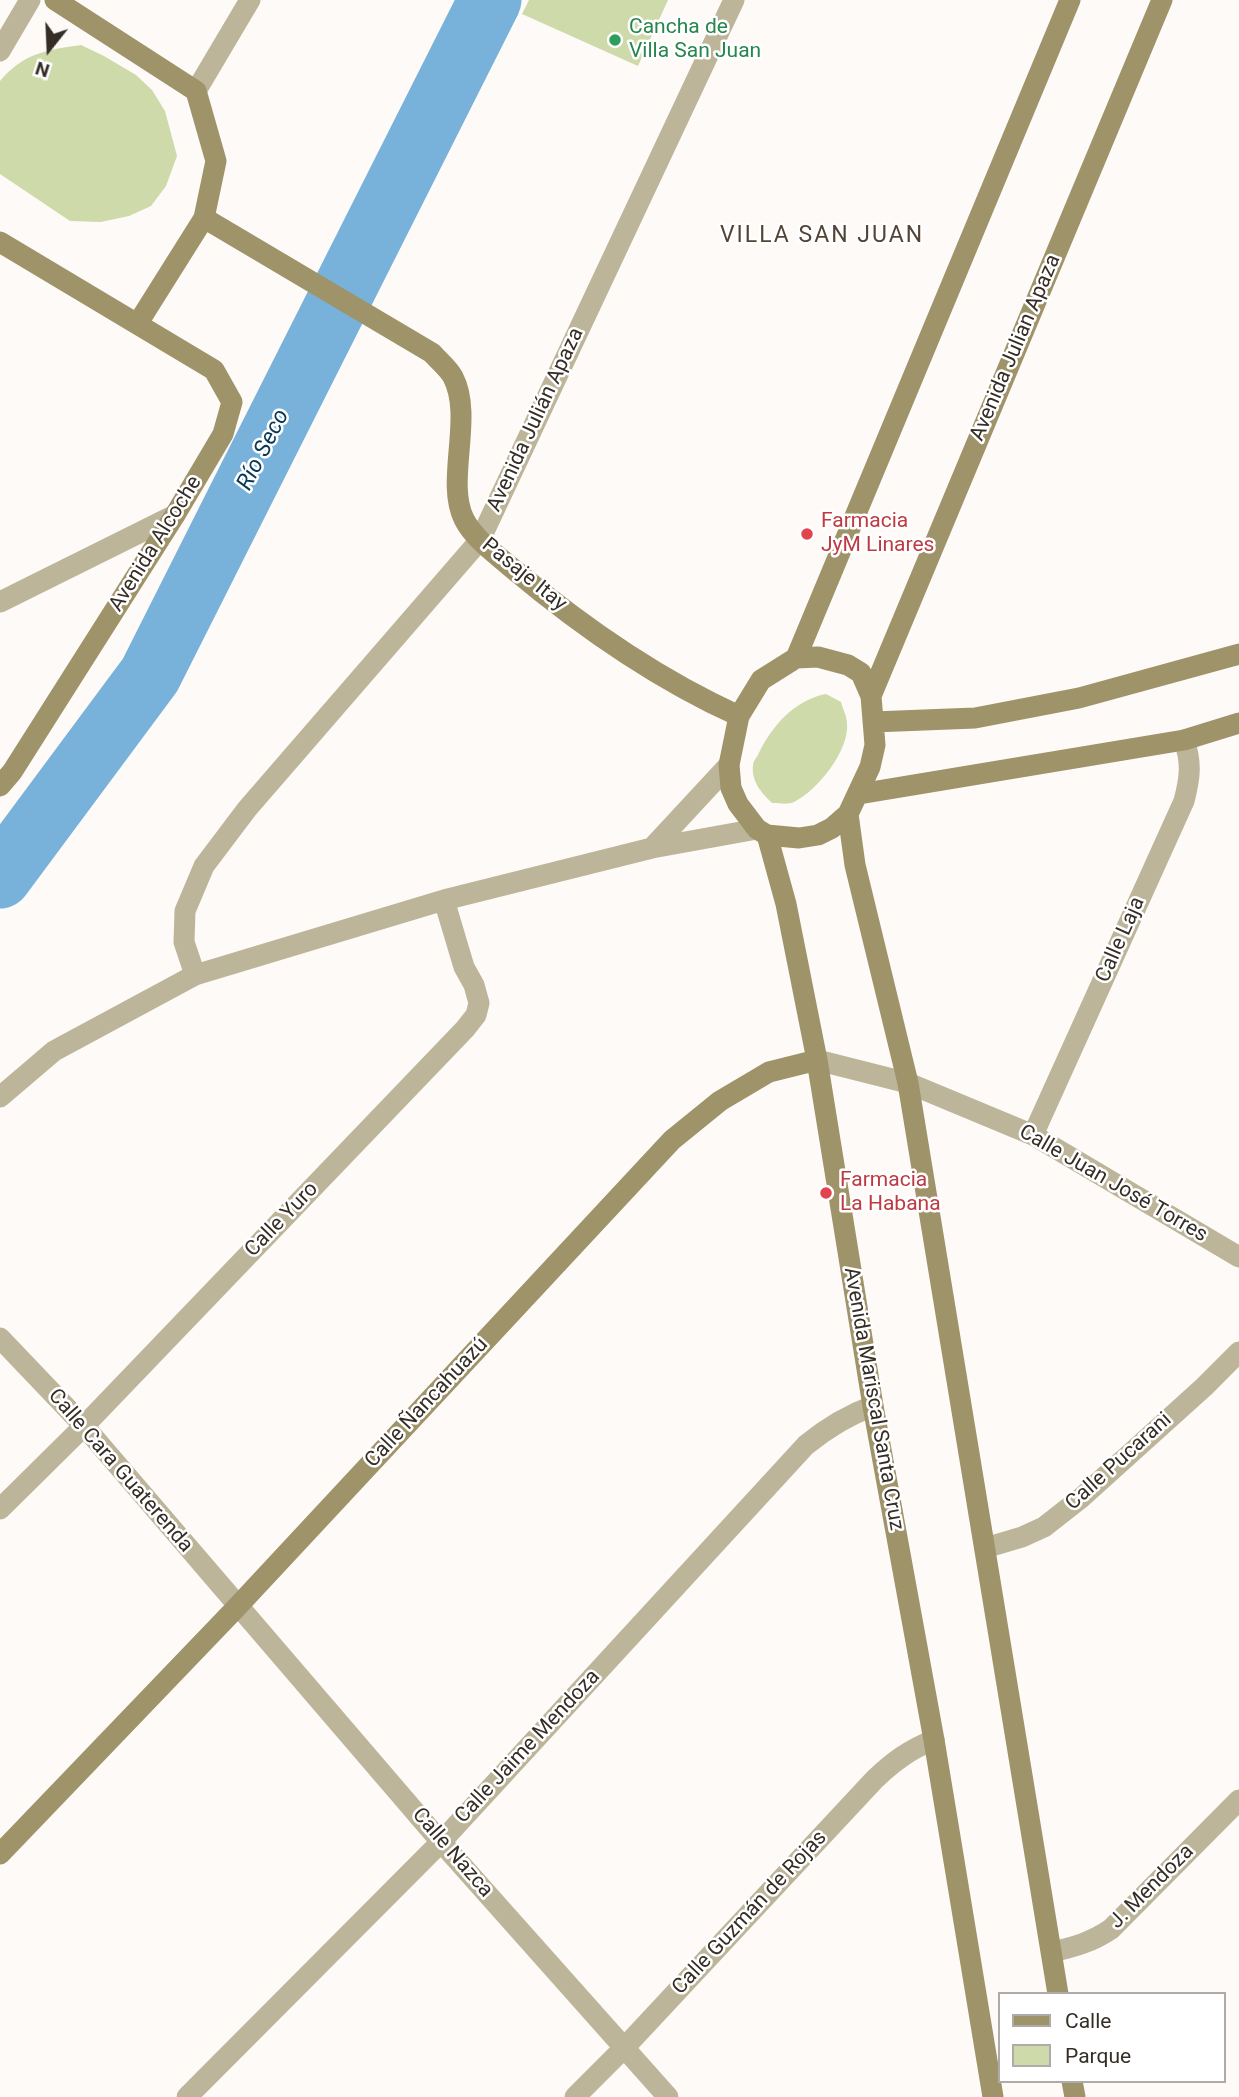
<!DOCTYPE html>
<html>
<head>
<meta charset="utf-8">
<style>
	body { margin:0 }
	#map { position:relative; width:1239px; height:2097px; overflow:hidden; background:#fefaf7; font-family:Roboto,sans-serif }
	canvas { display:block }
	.legend { position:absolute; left:998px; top:1992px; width:228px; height:91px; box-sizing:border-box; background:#fff; border:2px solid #aeaba9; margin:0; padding:9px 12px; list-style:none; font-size:21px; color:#352e27 }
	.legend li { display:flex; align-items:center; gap:14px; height:35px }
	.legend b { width:35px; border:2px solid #aeaba9 }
	.north { position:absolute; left:14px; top:14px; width:70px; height:70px; -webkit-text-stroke:5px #fff; paint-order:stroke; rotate:198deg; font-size:19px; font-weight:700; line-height:28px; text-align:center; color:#352e27 }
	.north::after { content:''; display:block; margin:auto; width:24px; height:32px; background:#352e27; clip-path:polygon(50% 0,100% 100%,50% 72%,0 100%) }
</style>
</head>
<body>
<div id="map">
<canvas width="1239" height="2097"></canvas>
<ul class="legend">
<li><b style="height:9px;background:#9f936a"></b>Calle</li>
<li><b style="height:19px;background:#cedaaa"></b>Parque</li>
</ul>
<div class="north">N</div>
</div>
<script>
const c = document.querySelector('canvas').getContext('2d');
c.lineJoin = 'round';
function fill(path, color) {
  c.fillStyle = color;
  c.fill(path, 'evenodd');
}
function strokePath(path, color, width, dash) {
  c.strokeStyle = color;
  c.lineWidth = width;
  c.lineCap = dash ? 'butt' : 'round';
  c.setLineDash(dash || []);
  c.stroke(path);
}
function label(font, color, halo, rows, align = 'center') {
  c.font = font + ' Roboto,sans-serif';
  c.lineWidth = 5;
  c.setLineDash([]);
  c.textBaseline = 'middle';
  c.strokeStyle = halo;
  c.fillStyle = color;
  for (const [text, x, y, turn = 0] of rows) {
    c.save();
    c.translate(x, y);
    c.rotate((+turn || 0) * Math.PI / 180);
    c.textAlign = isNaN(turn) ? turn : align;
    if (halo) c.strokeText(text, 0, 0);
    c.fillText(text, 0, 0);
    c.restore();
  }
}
fill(new Path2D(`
	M529,0h139l-30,66 -116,-52z
	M81,45l23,11 32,19 16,15 13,21 12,45 -11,30 -15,20 -22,10 -28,6 -31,-1 -70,-47v-93c24,-28 46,-31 81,-36z
	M826,694l15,8c2,7 6,15 6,21 3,27 -30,68 -53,79 -6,3 -15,1 -22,1 -10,-10 -21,-21 -19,-38 0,-3 3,-7 5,-10 13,-28 36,-55 68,-61z`), '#cedaaa');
strokePath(new Path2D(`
	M0,877l150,-202 340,-675`), '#78b2db', 63);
strokePath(new Path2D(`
	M0,51l30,-51
	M196,91l54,-91
	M0,602l175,-87
	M652,848l77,-83
	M195,975l-11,-33 1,-31 19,-45 43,-57 233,-269 254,-540
	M817,1060l91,23 125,52 206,122
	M0,1097l54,-46 141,-76 249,-75 208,-52 105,-19
	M1033,1135l151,-334c6,-23 8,-38 0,-61
	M0,1338l84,88 357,416 227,255
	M0,1509l84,-83 381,-397 11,-14 3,-12 -5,-18 -10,-18 -20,-67
	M985,1548l37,-11 22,-10 37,-29 123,-111 35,-35
	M1052,1952c22,-5 40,-10 59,-23l128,-129
	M187,2097l254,-255 365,-397c21,-17 42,-30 67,-39
	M575,2097l50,-50 250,-268c18,-17 35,-30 59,-39`), '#bdb59a', 21);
strokePath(new Path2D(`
	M55,0l141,91 20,70 -12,57 -66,105
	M204,218l228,135c7,8 17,16 21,24 21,40 -8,104 11,142 10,20 32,35 48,49 69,58 145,111 227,148
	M0,242l214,128 18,32 -9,32 -48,81 -163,257 -12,14
	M796,658l274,-658
	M871,696l291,-696
	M873,722l102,-4 104,-20 160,-44
	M859,794l325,-54 55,-17
	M848,814l-16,14 -14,7 -19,3 -32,-3 -10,-6 -19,-25 -7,-16 -2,-23 10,-49 22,-36 35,-22 22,-1 30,8 13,8 10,23 4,49 -5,22 -22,47 7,51 53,218 150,911
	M767,835l19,69 31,156 56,346 61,334 59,357
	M0,1854l237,-247 435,-467 48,-39 49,-29 48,-12
	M1072,2081l3,16`), '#9f936a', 21);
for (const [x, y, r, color] of [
	[615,40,7,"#2e9e5b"],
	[807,534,7,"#e0444e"],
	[826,1193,7,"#e0444e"]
]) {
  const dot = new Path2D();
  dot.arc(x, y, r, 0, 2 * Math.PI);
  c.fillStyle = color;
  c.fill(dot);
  strokePath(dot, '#fff', 2.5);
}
label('21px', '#27864d', '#fff', [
	["Cancha de",629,28],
	["Villa San Juan",629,52]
], 'left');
label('21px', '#352e27', '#fff', [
	["Avenida Julian Apaza",1016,348,-67],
	["Avenida Julián Apaza",536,420,-65],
	["Avenida Alcoche",156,544,-58],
	["Pasaje Itay",524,575,39],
	["Calle Laja",1121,940,-66],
	["Calle Juan José Torres",1113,1184,30],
	["Calle Yuro",282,1220,-46],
	["Avenida Mariscal Santa Cruz",873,1399,80],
	["Calle Ñancahuazú",427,1403,-47],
	["Calle Pucarani",1119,1462,-42],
	["Calle Cara Guaterenda",120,1471,49],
	["Calle Jaime Mendoza",528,1747,-47],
	["Calle Nazca",452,1853,49],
	["J. Mendoza",1152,1887,-45],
	["Calle Guzmán de Rojas",750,1913,-47]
]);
label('21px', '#be3a42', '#fff', [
	["Farmacia",821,522],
	["JyM Linares",821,546],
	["Farmacia",840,1181],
	["La Habana",840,1205]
], 'left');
c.letterSpacing = '2px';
label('23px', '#534435', '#fff', [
	["VILLA SAN JUAN",822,236]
]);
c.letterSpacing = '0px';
label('italic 23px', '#093854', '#fff', [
	["Río Seco",264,450,-63]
]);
</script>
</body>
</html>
